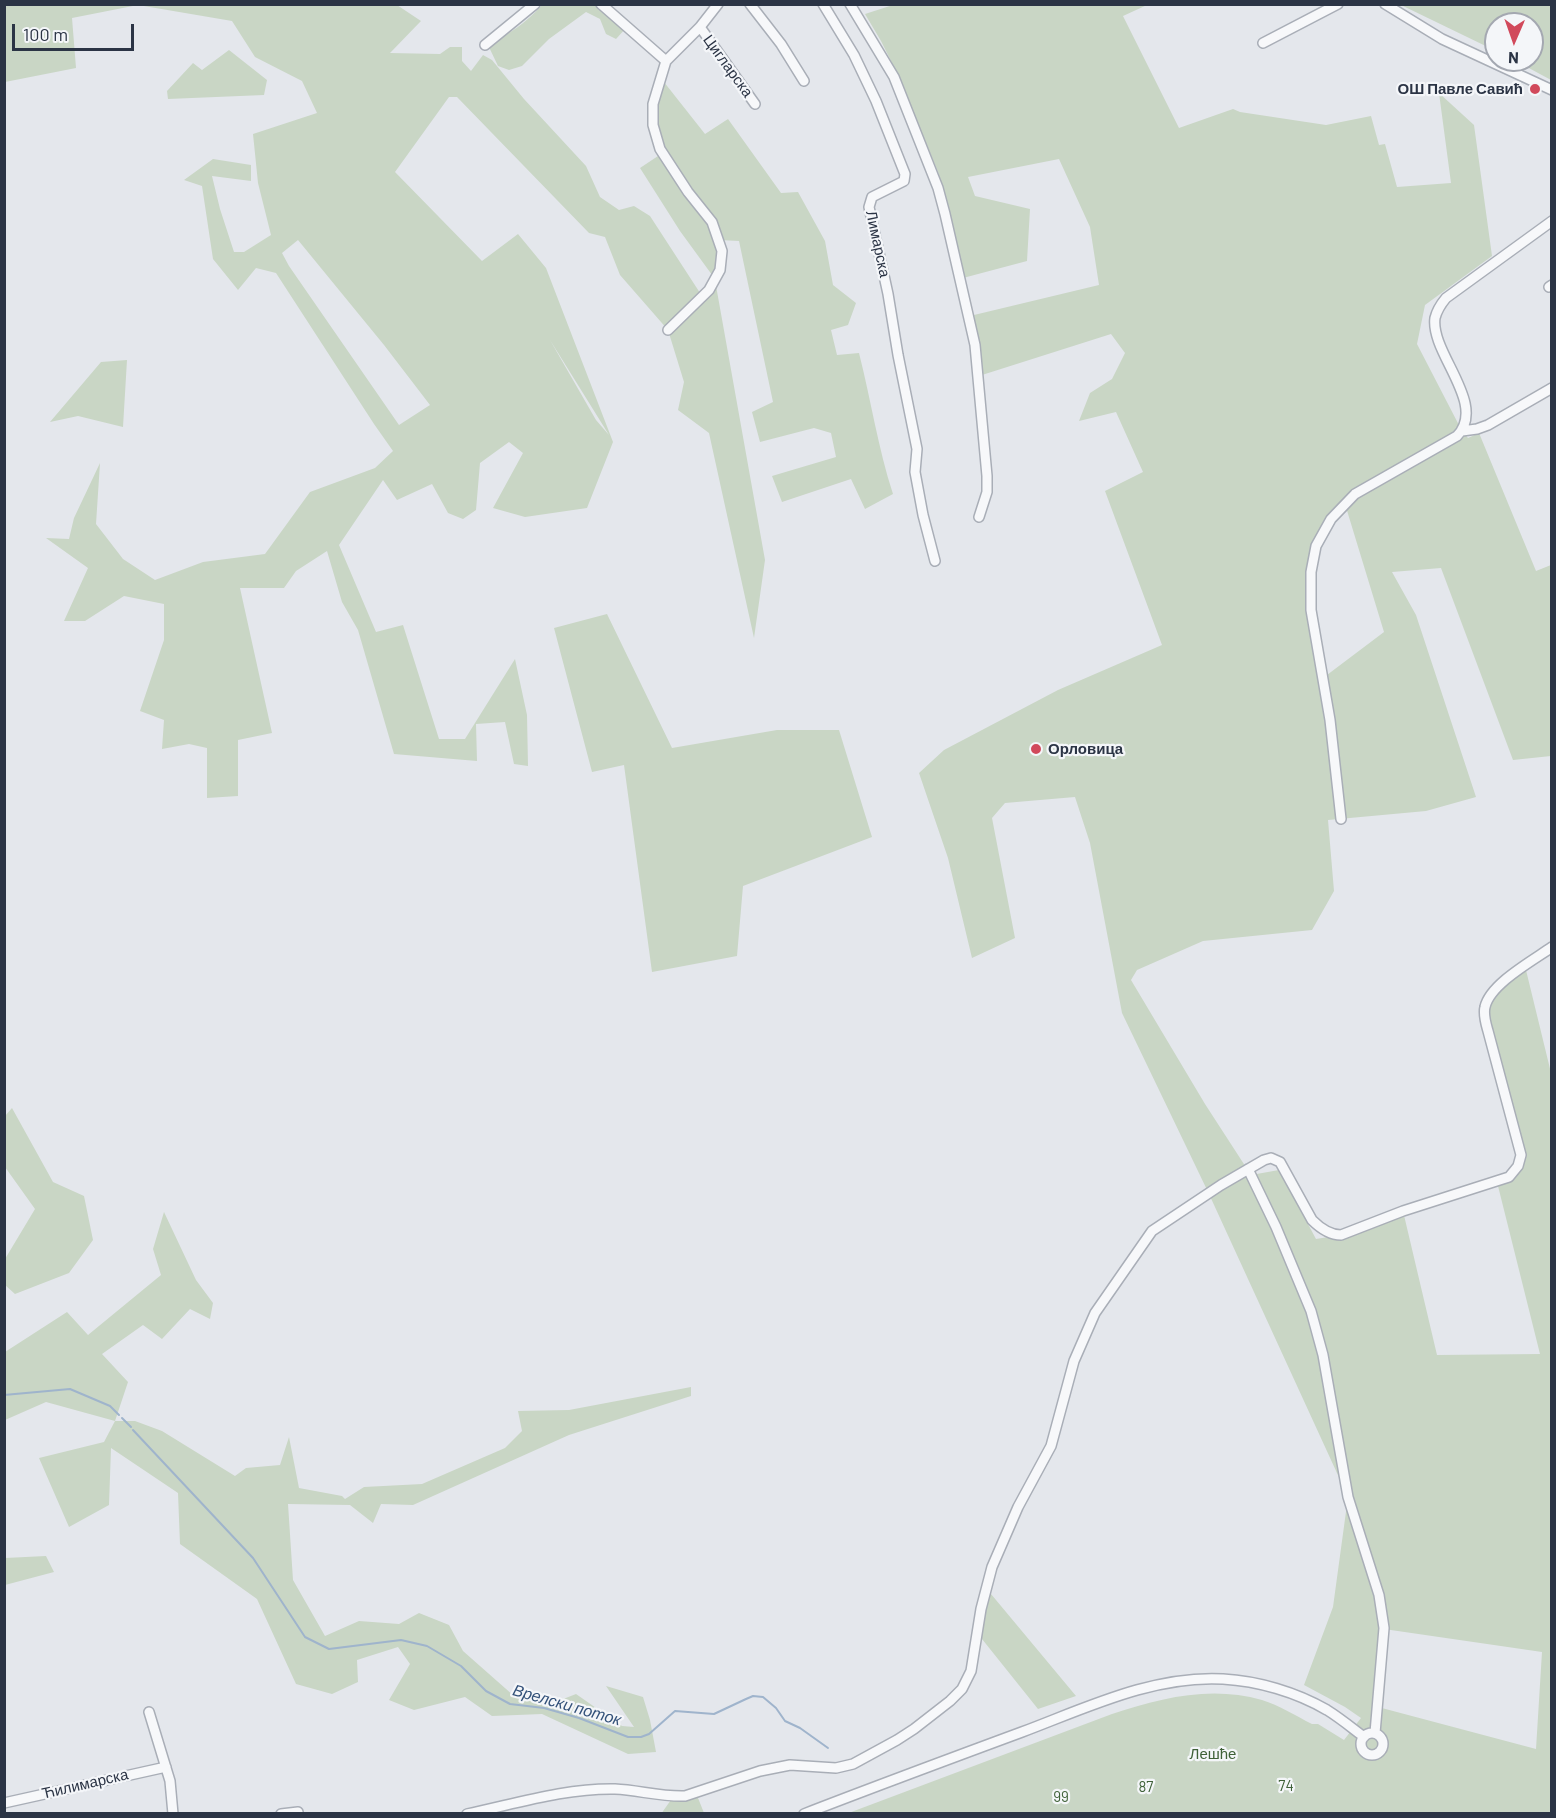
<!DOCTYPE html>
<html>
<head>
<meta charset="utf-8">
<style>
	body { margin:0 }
	#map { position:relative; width:1556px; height:1818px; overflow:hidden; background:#e4e7ec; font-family:Barlow,sans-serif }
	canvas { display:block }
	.frame { position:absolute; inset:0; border:6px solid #2b3445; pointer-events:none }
	.north { position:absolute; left:1484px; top:12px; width:60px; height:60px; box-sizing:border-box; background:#f4f6f9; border:2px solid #a4a8b1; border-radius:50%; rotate:182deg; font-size:16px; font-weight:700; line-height:24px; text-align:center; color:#2b3445 }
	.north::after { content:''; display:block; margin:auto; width:21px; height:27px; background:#d1495b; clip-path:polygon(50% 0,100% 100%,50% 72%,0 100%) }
	.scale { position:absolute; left:12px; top:24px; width:122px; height:27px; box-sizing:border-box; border:3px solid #2b3445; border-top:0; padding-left:8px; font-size:18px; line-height:21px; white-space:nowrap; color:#2b3445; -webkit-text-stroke:4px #f4f6f9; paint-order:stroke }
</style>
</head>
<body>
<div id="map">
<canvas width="1556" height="1818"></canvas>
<div class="frame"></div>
<div class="north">N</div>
<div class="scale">100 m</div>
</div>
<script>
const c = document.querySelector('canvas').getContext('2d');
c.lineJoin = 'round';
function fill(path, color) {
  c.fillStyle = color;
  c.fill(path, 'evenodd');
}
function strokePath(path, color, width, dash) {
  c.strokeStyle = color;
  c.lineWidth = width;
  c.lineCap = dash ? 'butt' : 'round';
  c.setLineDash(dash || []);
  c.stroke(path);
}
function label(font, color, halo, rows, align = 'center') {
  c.font = font + ' Barlow,sans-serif';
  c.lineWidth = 4.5;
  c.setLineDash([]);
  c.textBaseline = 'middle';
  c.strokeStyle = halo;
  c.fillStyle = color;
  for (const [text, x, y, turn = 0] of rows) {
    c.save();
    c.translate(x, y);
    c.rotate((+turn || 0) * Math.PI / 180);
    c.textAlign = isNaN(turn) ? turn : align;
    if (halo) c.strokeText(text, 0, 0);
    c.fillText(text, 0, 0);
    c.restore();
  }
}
fill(new Path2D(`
	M896,4l251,1 -24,11 56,112 54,-19 7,3 86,13 45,-9 8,29 6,-1 12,43 54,-4 -12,-90 35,32 18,131 -67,49 -8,39 45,87 6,7 11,-5 57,138 15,-6v191l-38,4 -72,-192 -49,4 24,43 60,182 -50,14 -98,9 6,71 -22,39 -109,11 -66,29 -6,10 74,124 46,71 28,-5 37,69 25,-4 62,-24 34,144 103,-1 -43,-172 18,-11 6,-16 -36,-150 40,-39 27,111 -1,736 -705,1 266,-100c48,-16 99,-29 150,-14 17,5 34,16 50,24h6l26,16 17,-22 -16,-11 -41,-22 29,-78 15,-110 -139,-303 -87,-181 -32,-170 -15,-46 -70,6 -13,15 23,120 -43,20 -24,-100 -29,-85 25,-23 114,-60 104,-45 -57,-154 38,-19 -27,-60 -37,9 11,-28 22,-14 13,-26 -14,-19 -129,41 -8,-60 125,-30 -9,-58 -31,-68 -91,18 7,19 55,13 -3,52 -64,17 -15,-74 -10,-32 -40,-97 -17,-34 -16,-27zM1345,504l39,128 -61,46 -12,-106 2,-15zM1384,1629l158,23 -6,97 -158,-42z
	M5,5h392l24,16 -31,32 50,1 10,-7h12v14l9,10 12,-16 9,5 32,39 62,67 14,31 19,13 15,-4 16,10 52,80 13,-17 -35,-48 -40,-63 21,-14 -8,-29 7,-48 45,57 23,-15 53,74 17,-1 27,49 8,44 23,18 -8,22 -17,5 6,25 22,-2c12,47 19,95 34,141l-28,15 -14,-30 -69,23 -10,-26 64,-19 -5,-24 -17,-5 -54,14 -8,-30 21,-10 -34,-161 -20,-1 -4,40 50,280 -11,78 -45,-205 -31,-23 6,-28 -16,-52 -48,-55 -15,-38 -16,-4 -132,-136h-8l-54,75 87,89 36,-27 28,34 67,174 -26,66 -62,9 -32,-9 30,-55 -14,-11 -29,21 -4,47 -13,9 -15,-6 -16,-29 -35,16 -14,-20 -44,65 37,87 27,-7 36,114h26l50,-80 12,56 1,51 -14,-2 -9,-42 -29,2 1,37 -83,-7 -36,-124 -16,-28 -15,-51 -31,20 -12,17h-44l32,145 -34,7v56l-31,2v-50l-18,-4 -27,5 2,-29 -24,-9 24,-71v-36l-40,-8 -39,25h-21l24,-53 -42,-30 23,1 5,-21 26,-55 -4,61 27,35 32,21 48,-18 62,-8 45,-62 65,-24 18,-17 -19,-27 -98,-151 -20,-5 -18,22 -25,-31 -11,-73 -18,-6 29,-21 38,6v16l-39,-5 8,33 14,43h10l27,-17 -13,-52 -5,-49 64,-21 -15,-32 -47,-24 -23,-36 -94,-16 -66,13 4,50 -71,14zM298,240l86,105 46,60 -31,20 -110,-159 -7,-13zM550,340l59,95 -13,-15z
	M542,5h57l27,23 -10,11 -10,-5 -6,-15 -14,-7 -37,27 -27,27 -13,4 -11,-4 -10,-21c21,-11 38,-22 54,-40z
	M1401,5h150v75l-37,-20h18v-36h-36v27z
	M229,50l38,30 -3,15 -96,4 -1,-8 26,-28 9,7z
	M127,360l-4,67 -45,-11 -28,6 51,-60z
	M607,614l65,134 105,-18h62l33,107 -129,49 -6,70 -85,16 -28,-207 -32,7 -38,-144z
	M12,1108l41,74 31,14 9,44 -24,33 -54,21 -10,-9v-26l30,-50 -30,-42v-51z
	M164,1212l32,68 17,23 -3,16 -20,-10 -28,30 -19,-14 -41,29 26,28 -13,39h20l27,10 73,45 11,-8 34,-3 9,-28 10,51 43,8 3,3 19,-12 58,-3 83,-36 17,-17 -4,-20 51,-1 122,-23v9l-122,39 -156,70 -32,-1 -8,19 -23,-18 -62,-1 5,76 32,56 34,-15 40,3 20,-11 30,12 14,26 51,45 39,7 23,-9 46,32 12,1 -28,-41 37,11 7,23 6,32 -28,2 -86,-40 -50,2 -27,-19 -51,13 -25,-10 21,-36 -12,-17 -41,13 1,22 -26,12 -36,-10 -39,-85 -77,-55 -2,-51 -67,-45 -2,57 -40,22 -30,-69 65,-16 11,-21 -69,-19 -41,18v-68l62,-40 21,23 73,-60 -8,-26z
	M46,1556l8,16 -49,13v-27z
	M986,1588l90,108 -38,13 -60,-75z
	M696,1793l8,20 -43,1 12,-17z`), '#c9d6c5');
strokePath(new Path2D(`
	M4,1395l66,-6 40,17 9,9
	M122,1418l9,9
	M133,1430l120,128 52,79 24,12 72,-9 26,6 34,20 25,25 24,13 34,4 35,10 49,19h13l8,-3 26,-23 39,3 32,-15 7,-3 10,1 13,11 9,13 15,7 28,20`), '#9fb4cc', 2);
const street = new Path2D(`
	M601,4l65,57
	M750,4l31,40 23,37
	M823,4l31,51 22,46 29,73 -1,7 -32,16 -3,10 19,87 10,61 19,94 -2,23 8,43 12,46
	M850,4l44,73 44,111 7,26 30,131 12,131v16l-8,25
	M1385,4l57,35 110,51
	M700,27l55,77
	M1263,43l75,-39
	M485,45l50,-41
	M1549,287l3,-2
	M668,330l41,-40 11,-20 2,-19 -10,-29 -24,-30 -28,-43 -7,-24v-21l13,-43 34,-34 18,-23
	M1462,431l15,-2 11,-4 64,-37
	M1341,819l-11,-99 -19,-110v-38l5,-26 15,-27 24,-25 102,-58c31,-32 -27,-83 -22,-118 2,-8 6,-14 11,-20l106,-77
	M1248,1169l28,58 35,84 12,44 25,142 31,98 5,33 -9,105
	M149,1712l21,69 3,33
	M1361 1744a11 11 0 1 1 22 0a11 11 0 1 1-22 0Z
	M4,1803l162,-36
	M281,1814l17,-2
	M467,1814c48,-10 98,-26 148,-25 23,1 46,8 70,7l75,-25 30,-6 46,3 17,-4 44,-24 17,-11 36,-28 12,-12 9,-18 10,-62 11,-42 26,-60 33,-61 23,-85 21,-48 57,-82 69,-46 43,-25 7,-2 9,4 32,58c8,8 17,15 29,15l62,-24 106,-34 9,-11 3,-11 -33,-124c-2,-7 -5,-16 -3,-24 5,-23 47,-46 67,-60
	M804,1814c72,-28 145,-55 218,-82 64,-24 131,-57 201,-53 35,2 73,13 104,31 13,8 25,18 37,27`);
strokePath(street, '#a9aeb7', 12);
strokePath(street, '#f7f8fa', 9);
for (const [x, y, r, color] of [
	[1535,89,6,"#d1495b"],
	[1036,749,6,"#d1495b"]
]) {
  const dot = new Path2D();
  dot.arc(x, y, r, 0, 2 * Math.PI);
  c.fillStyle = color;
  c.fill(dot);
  strokePath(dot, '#f4f6f9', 2);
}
label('15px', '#2b3445', '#f4f6f9', [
	["Цигларска",728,66,54],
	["Лимарска",878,244,78],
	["Ћилимарска",85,1784,-13]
]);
label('bold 15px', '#2b3445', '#f4f6f9', [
	["ОШ Павле Савић",1523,89],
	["Орловица",1048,749,"left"]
], 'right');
label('15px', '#3f6138', '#f4f6f9', [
	["Лешће",1213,1754],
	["74",1286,1786],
	["87",1146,1787],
	["99",1061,1797]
]);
label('italic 16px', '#34527a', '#f4f6f9', [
	["Врелски поток",567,1705,16]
]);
</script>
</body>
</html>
